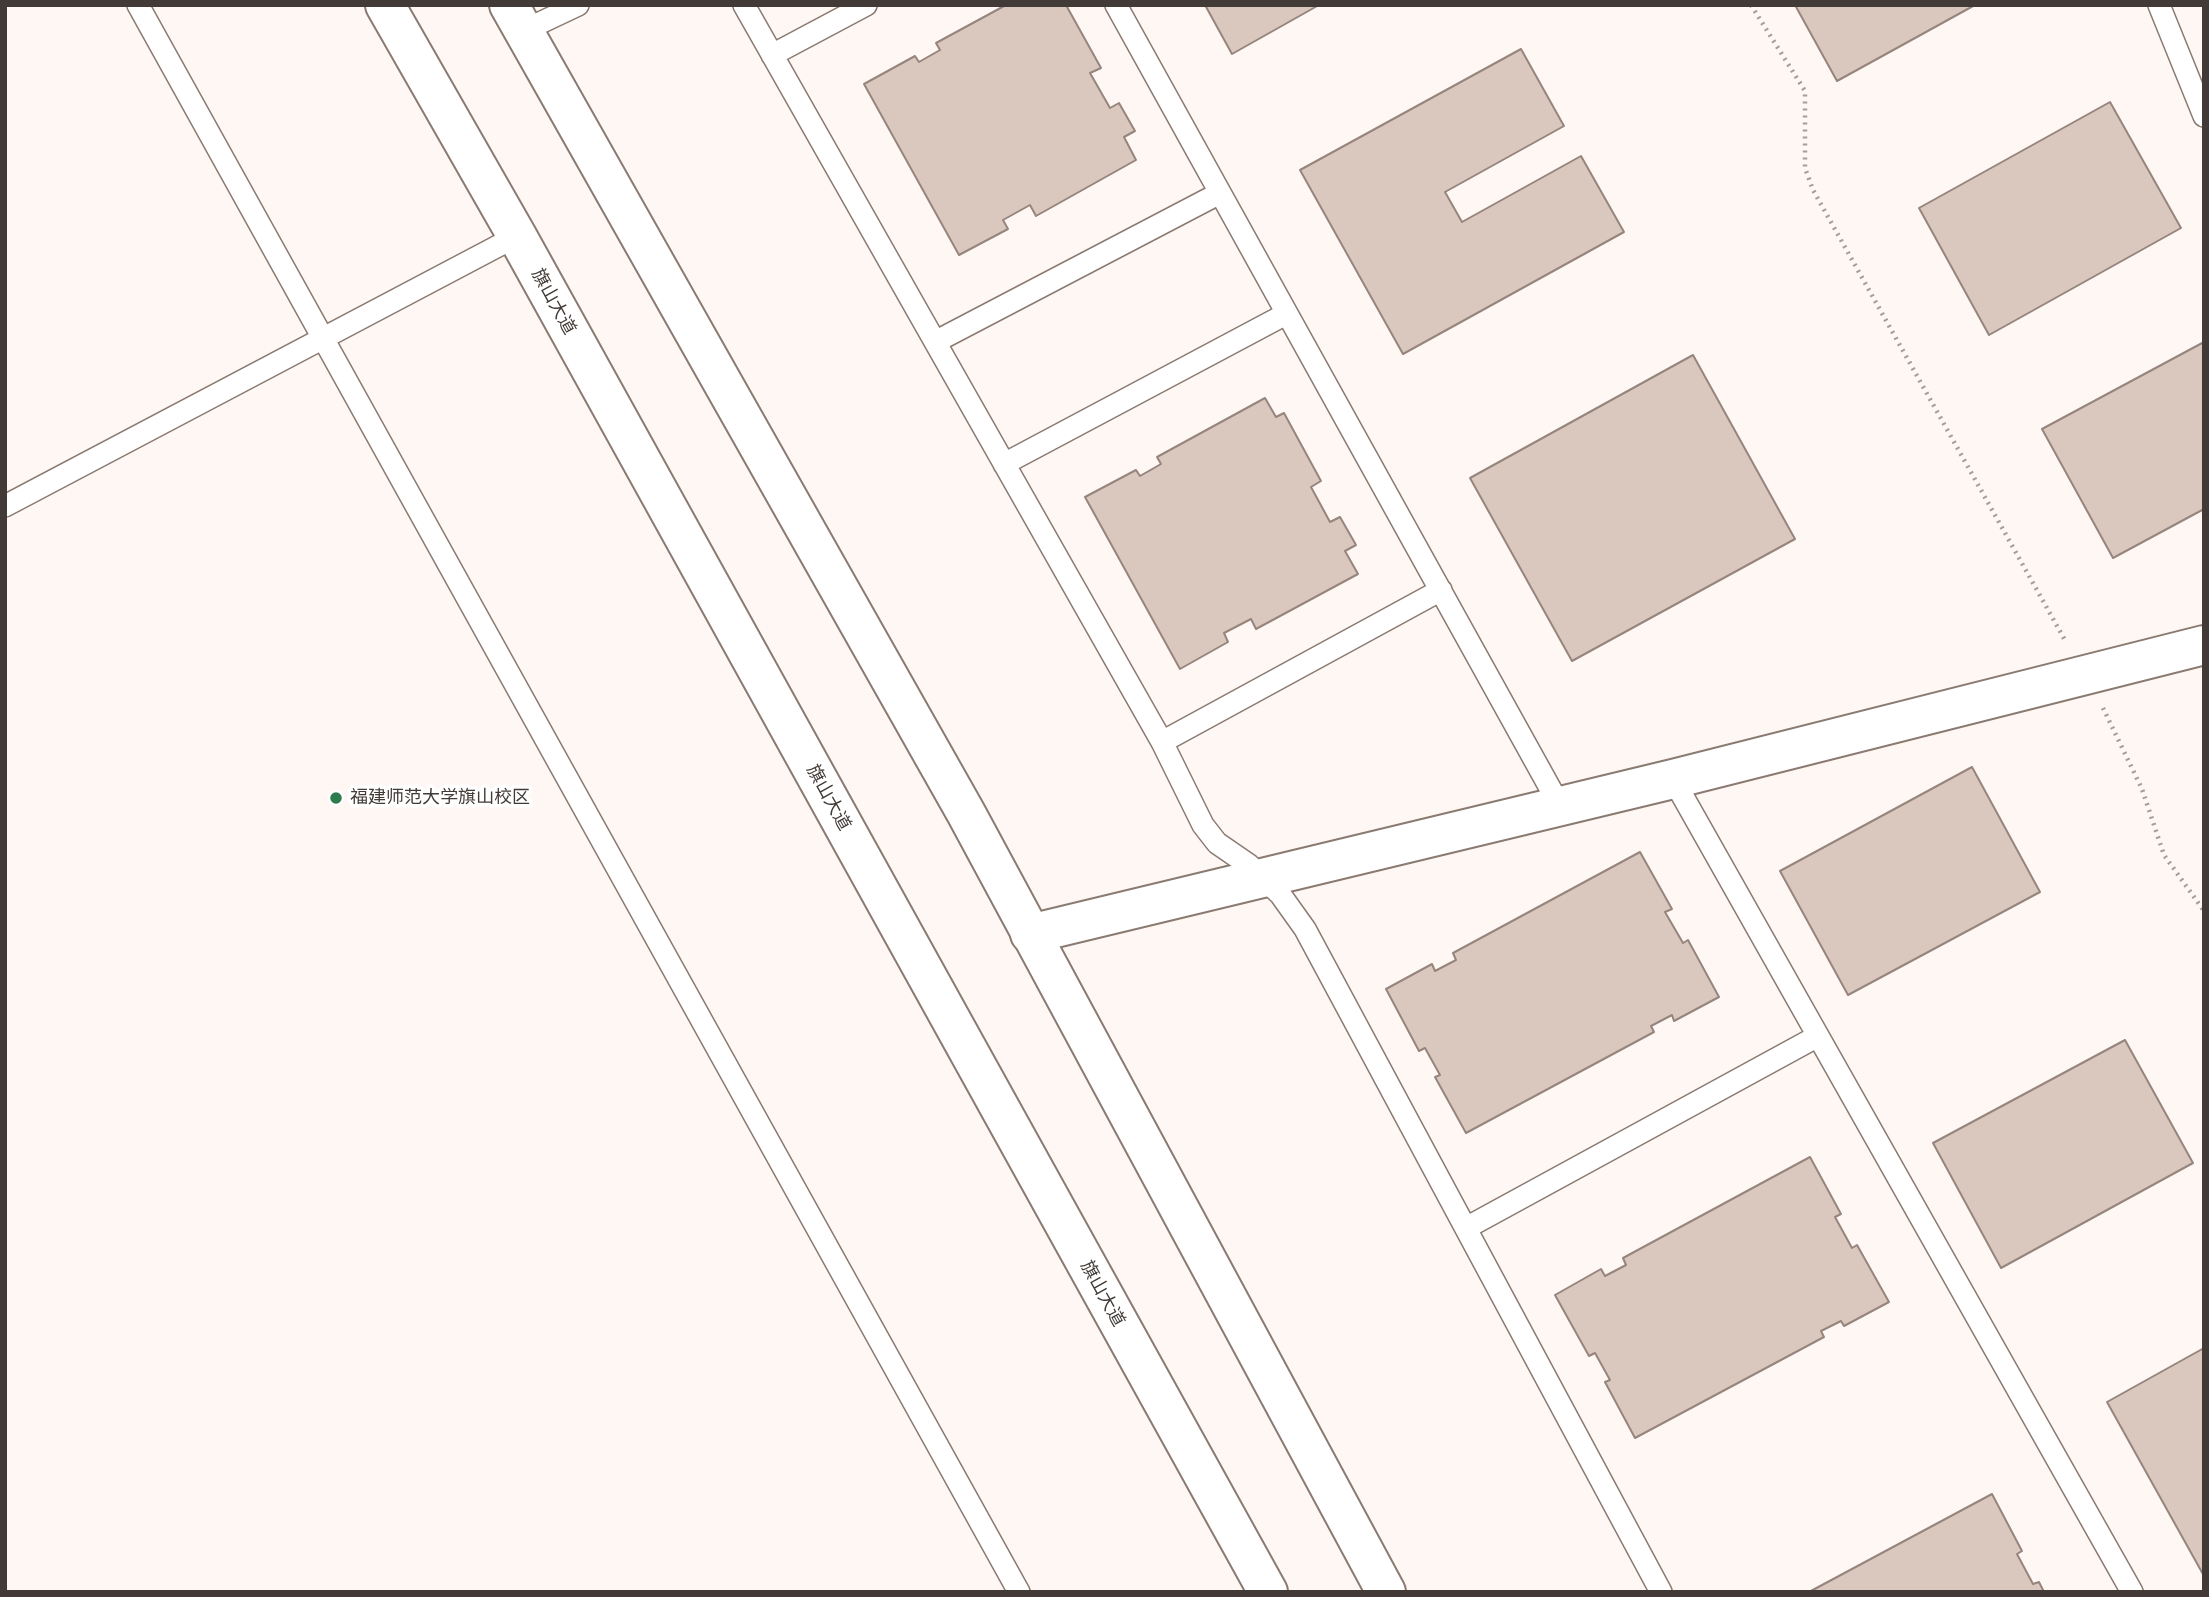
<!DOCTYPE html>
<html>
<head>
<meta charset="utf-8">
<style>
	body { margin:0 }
	#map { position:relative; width:2209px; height:1597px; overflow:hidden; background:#fff7f4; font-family:"Times New Roman",serif }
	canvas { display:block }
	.frame { position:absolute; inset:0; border:7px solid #413a36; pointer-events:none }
</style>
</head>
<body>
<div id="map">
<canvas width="2209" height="1597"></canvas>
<div class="frame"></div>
</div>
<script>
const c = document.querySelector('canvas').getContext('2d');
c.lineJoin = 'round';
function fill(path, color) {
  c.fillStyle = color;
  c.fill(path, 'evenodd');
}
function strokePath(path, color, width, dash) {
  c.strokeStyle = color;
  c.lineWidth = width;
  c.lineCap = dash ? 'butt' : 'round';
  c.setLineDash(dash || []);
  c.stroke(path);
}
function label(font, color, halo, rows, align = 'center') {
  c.font = font + ' "Times New Roman","Noto Sans SC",serif';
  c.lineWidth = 7;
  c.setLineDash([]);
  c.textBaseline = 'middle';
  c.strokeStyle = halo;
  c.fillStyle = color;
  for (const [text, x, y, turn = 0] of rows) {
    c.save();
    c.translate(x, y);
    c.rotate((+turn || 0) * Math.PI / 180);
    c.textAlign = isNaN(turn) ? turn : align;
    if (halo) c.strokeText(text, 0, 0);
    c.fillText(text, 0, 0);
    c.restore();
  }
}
const building = new Path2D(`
	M1006,5h60l35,63 -11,5 20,35 9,-5 16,28 -11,6 12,23 -100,56 -6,-11 -27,15 5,9 -49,26 -95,-171 51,-28 4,6 21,-12 -4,-7z
	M1205,5h114l-87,49z
	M1795,5h180l-138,76z
	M1521,49l43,77 -119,66 17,30 119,-66 43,76 -221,122 -103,-184z
	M2110,102l71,126 -192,107 -70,-127z
	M2204,342v167l-91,49 -71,-129z
	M1693,355l102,184 -223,122 -102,-183z
	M1265,398l11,19 8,-4 37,68 -10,6 19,35 10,-5 16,28 -11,6 13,23 -102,55 -5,-10 -27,14 4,9 -48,27 -95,-172 51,-27 4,6 21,-12 -4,-7z
	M1972,767l68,125 -192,103 -68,-124z
	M1640,852l32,57 -7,3 18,31 5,-3 31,57 -45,24 -2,-6 -21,11 3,6 -188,101 -31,-56 5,-2 -15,-27 -6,3 -33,-62 46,-25 3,7 21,-11 -3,-7z
	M2125,1040l68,123 -192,105 -68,-125z
	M1810,1157l31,57 -6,3 17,31 5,-3 32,57 -45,24 -3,-5 -20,10 3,6 -189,101 -30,-56 5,-2 -15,-27 -6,3 -34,-61 46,-26 4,7 21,-11 -3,-7z
	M2204,1348v228l-97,-174z
	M1992,1494l30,57 -5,3 16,30 6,-2 5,10h-235z`);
fill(building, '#dac8bf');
strokePath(building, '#96857d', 2);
const lane = new Path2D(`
	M138,5l881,1587
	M744,5l418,737 41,83 14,18 32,22 31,29 25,35 356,663
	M1116,5l444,801
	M2159,5l45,111
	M523,31l55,-26
	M772,55l94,-50
	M935,342l283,-148
	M1004,464l282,-150
	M5,506l512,-270
	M1162,742l279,-152
	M1673,779l459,813
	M1466,1228l352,-192`);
const secondary = new Path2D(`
	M1030,934l643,-155 531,-134`);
const highway = new Path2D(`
	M385,5l132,231 751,1356
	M509,5l457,808 420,779`);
strokePath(lane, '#8a7a71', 24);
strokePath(secondary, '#8a7a71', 42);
strokePath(highway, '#8a7a71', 42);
strokePath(new Path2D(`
	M1751,5l54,86v77l8,22 253,452
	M2103,708l39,81 22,66 40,56`), '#a49d99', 4.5, [2, 5]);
strokePath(lane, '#fff', 21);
strokePath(secondary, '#fff', 38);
strokePath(highway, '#fff', 38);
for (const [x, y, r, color] of [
	[336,798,7,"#2d7c4d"]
]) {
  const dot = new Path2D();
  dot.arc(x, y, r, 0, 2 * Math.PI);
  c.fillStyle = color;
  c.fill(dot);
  strokePath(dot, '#fff', 2.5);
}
label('18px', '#413a36', '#fff', [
	["旗山大道",553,302,61],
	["旗山大道",828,798,61],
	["旗山大道",1102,1294,61]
]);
label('18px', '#413a36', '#fff', [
	["福建师范大学旗山校区",350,798]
], 'left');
</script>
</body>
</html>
